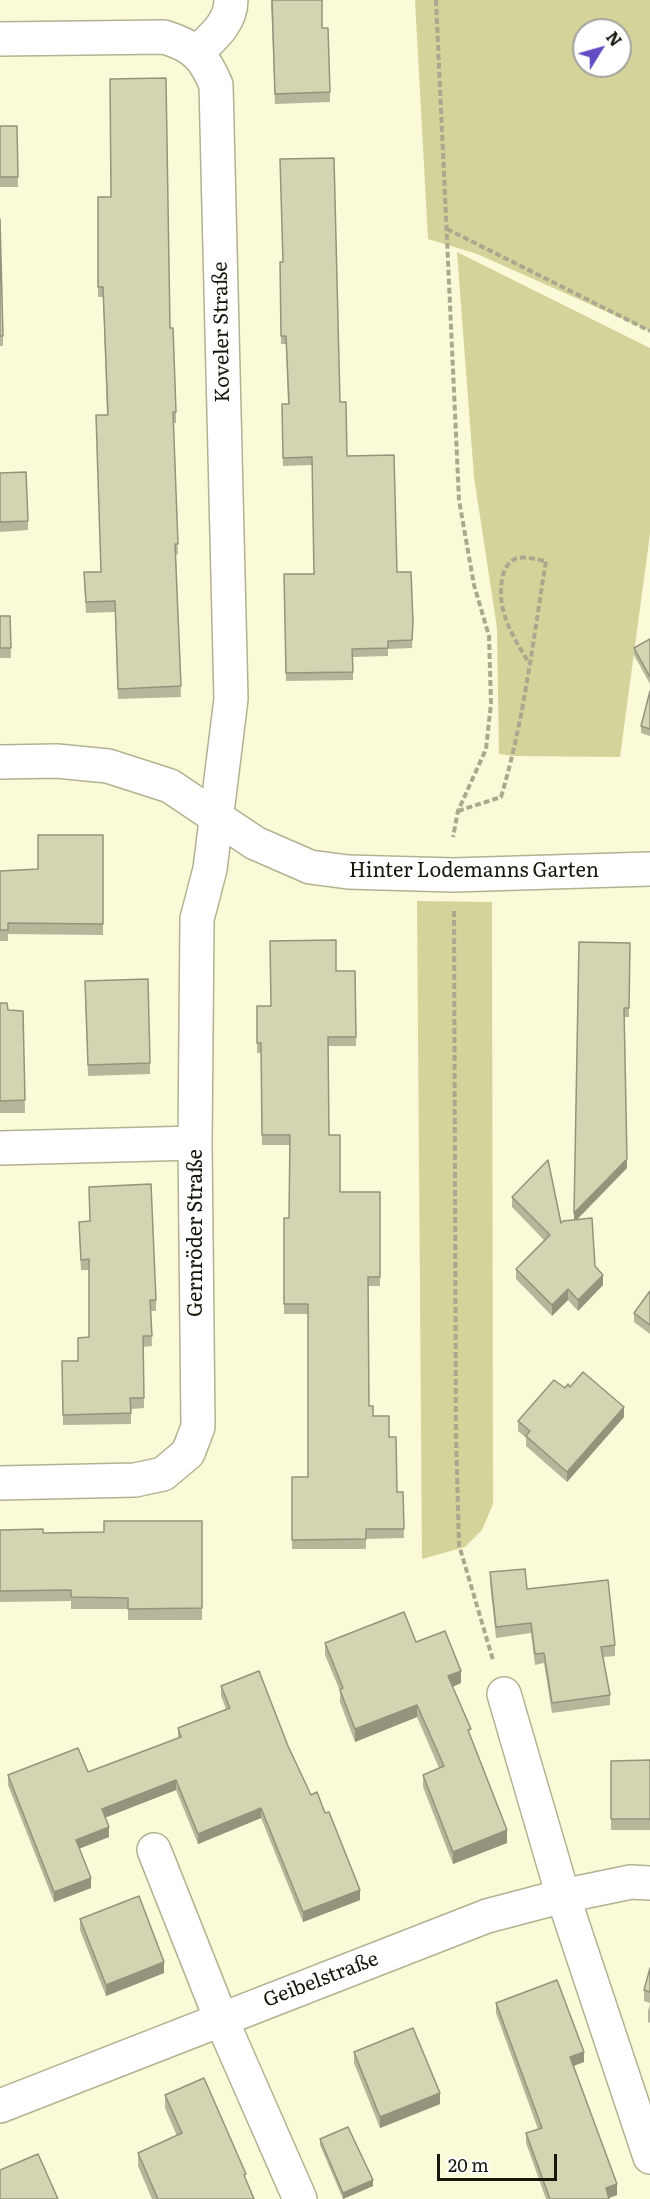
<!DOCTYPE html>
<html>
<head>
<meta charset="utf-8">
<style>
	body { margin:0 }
	#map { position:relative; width:650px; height:2199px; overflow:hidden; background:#fafad8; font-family:Literata,serif }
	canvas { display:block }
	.north { position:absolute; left:572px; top:18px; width:60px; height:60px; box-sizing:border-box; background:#fff; border:2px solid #a2a29d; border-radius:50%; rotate:53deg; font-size:16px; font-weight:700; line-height:24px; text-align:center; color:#16160a }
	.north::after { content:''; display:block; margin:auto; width:21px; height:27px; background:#634bc3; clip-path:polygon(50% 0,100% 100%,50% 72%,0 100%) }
	.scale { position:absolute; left:437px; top:2154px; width:120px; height:27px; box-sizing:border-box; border:3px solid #16160a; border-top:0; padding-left:8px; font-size:18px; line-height:21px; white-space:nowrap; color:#16160a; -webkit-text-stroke:4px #fff; paint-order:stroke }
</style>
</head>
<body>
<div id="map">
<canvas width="650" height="2199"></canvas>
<div class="north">N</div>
<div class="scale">20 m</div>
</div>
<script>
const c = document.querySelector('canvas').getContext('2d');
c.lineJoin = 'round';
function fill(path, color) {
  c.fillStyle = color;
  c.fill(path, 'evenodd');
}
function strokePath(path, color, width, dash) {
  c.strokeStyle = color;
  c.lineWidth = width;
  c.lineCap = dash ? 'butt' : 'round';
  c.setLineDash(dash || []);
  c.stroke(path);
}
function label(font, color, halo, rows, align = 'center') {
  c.font = font + ' Literata,serif';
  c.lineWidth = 4.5;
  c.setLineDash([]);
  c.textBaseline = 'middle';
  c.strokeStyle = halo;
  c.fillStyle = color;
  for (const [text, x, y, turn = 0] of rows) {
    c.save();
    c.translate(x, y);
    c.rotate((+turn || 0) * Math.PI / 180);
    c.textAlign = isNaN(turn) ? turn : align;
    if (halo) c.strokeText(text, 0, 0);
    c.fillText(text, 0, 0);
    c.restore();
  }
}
fill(new Path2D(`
	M415,0h235v331l-173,-77 -49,-15zM584,30h36v36h-36z
	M457,252l193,96v186l-30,223 -106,-1 -15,-2 -2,-126 -23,-151z
	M417,901l75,1 1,602 -11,26 -17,17 -43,12z`), '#d4d39a');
const minor = new Path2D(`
	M0,39l164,-2c30,9 40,19 52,48l15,614 -21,170 -13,50 -2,224 3,284 -10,26 -25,21 -28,6 -135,3
	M197,52c15,-14 34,-29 34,-52
	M0,762l57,-1 51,5 62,20 85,57 55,24 38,5 105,3 197,-6
	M0,1148l195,-5
	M504,1694l59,202 87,261
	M154,1850l67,169 79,180
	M0,2106l487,-190 76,-20 68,-14 19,1`);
strokePath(minor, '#b2b292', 36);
strokePath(new Path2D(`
	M436,0l23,500 15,85 15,51 2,67 -5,46 -28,62 -5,26
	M447,229l203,102
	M458,811l43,-14c23,-76 32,-157 45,-236 -8,-1 -20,-5 -28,-3 -9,2 -13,10 -15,17 -8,34 9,60 26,88
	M454,911l2,526 3,108 34,115`), '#a9a98f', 4, [6, 3]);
strokePath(minor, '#fff', 33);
fill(new Path2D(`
	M271,0l51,28 8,64v10l-55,2z
	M0,126h17l1,61h-18z
	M98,197l72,131 6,84v11h-3l5,131 -2,1 5,142 -63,2 -3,-87 -29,1 -2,-31 17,-10 6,-157 -4,-118h-5z
	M0,219l3,117v10h-3z
	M280,262h3l57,140 7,54 50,116 16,50 -1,26 -24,1v7l-35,1v23l-67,1 -2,-107h30l-2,-109 -29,1 -1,-62h6l-2,-60h-5z
	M0,473l28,48v9l-28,2z
	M0,616h10l1,42h-11z
	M650,639v45l-16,-29v-7z
	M650,691v45l-9,-3v-7z
	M103,835v100l-95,-1v7h-8v-70l38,-2z
	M630,943l-1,74h-5l3,151 -50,52 26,65 -25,26 -10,-11 -16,16 -36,-37v-10l28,-29 -32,-33v-10l49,26 13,-3z
	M336,971h19l1,75h-28l1,89 11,57h40v94h-12l1,120 4,10 16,21 8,55h6l1,46 -38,1v10h-74v-72h16v-163h-24v-96h5l1,-73h-28l-1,-92h-4v-47h14z
	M85,992l65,71v11l-62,2z
	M0,1003l8,7 15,1 2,102h-25z
	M89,1187l67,113v11h-5l1,35 -9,1 1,61 -13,1v15l-68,1 -1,-64h16l11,-24v-67h-8l-2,-38v-10l11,-1z
	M650,1291v43l-16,-12v-9z
	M570,1387l54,30 -57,65 -41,-36v-8l-8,-7v-10l47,-33z
	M202,1521v99h-74v-11h-57v-8l-71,1v-72l43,3 61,-1z
	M490,1572l37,17 88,56v11l-12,1 7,38v10l-58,8 -8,-50 -9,2 -4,-32 -35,5 -6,-55z
	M416,1642l45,41 -9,4 55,156 -54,21 -30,-77v-12l16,-7 -22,-51 -62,25 -15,-40v-11l-15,-36v-12z
	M221,1686l67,60 72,154 -57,22 -42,-104 -63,26 -22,-54 -71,27 4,20 -29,11 11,40 -37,14 -46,-117v-10l80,-3 90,-34v-10l48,-19 -5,-13z
	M650,1760v70h-39v-69z
	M80,1919l84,54 -58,23 -26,-66z
	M650,1968v35l-6,-2v-11z
	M496,2003l88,59 -10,4 43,129 -8,3v1h-63l-20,-56v-10l12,-4 -42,-116z
	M650,2004v19l-2,-1v-11z
	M354,2052l86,52 -60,24 -26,-65z
	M165,2095l81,86 8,18h-102l-14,-33v-13l39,-17 -12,-28z
	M320,2139l53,47 -30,13 -23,-54z`), '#b6b69a');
fill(new Path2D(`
	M627,1159v9l-53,54v-9z
	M603,1275v10l-25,26v-11z
	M568,1289v11l-16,16v-11z
	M624,1407v10l-57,65v-10z
	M461,1671v12l-13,6v-13z
	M417,1705v12l-62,25v-13z
	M176,1780v10l-74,29v-10z
	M261,1808v10l-63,26v-10z
	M109,1827v10l-33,13v-10z
	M507,1830v13l-54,21v-12z
	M91,1878v10l-37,14v-10z
	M360,1890v10l-57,22v-10z
	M164,1962v11l-58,23v-11z
	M584,2052v10l-14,5v-10z
	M440,2093v11l-60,24v-11z
	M373,2180v6l-30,13v-6z
	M617,2184v11l-11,4v-11z`), '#94947d');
const building = new Path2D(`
	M272,0h50v28h6l2,64 -55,2z
	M166,78l4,250h3l3,84h-3l5,132h-3l6,142 -63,3 -3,-88 -29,1 -2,-30h17l-5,-157h12l-5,-128h-5v-90h13l-1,-118z
	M0,126h17l1,51h-18z
	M334,158l6,244h6l1,54 47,-1 3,117h14l2,50 -1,18 -24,1v7l-36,1 1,23 -67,1 -2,-99h30l-2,-117 -29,1 -1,-54h7l-3,-68h-5l-1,-74h3l-3,-103z
	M0,219l3,117h-3z
	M26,472l2,49 -28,1v-49z
	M0,616h10l1,32h-11z
	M650,639v38l-16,-29z
	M650,691v38l-9,-3z
	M38,835h65v89l-95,-1v7h-8v-59l38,-2z
	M336,940v31h19l1,66h-28l1,98h11v57h40v85h-12l1,129h4v10h16v21h7l1,55h6l1,37h-38v10l-74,1v-63h16v-173h-24v-86h5l1,-83h-28l-1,-92h-4v-37h14l-1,-65z
	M579,942l51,1 -1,65h-5l3,151 -53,54z
	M148,979l2,84 -62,2 -3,-84z
	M0,1003h7l1,7 15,1 2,89 -25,1z
	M548,1160l13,63 2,-2 29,-3 3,48 8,9 -25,25 -10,-11 -16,16 -36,-36 34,-34 -38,-38z
	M151,1184l5,116h-6l2,36h-9l1,62h-14l1,15 -68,2 -1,-54h16v-23l11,-1v-78l-8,1 -2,-38 11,-1 -1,-34z
	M650,1291v34l-16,-12z
	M583,1372l41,35 -57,65 -41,-36 4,-5 -12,-10 36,-41 11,8 3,-4 2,3z
	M104,1521h98v87l-74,1v-11l-57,-1v-7l-71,1v-61l43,-1v4l61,-1z
	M525,1569l2,20 81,-9 7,65 -14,2 9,48 -58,8 -8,-50 -9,1 -4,-31 -35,4 -6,-55z
	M404,1612l12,30 29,-11 16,40 -13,5 23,53 -3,1 39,100 -54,22 -30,-77 21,-9 -27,-61 -62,24 -15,-39 3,-2 -18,-45z
	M259,1671l29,75 23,49 6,-3 8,21 4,-1 31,78 -57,22 -42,-104 -63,26 -22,-54 -74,29 7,18 -33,13 15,38 -37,14 -46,-117 70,-27 10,24 93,-35 -3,-9 52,-20 -9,-22z
	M650,1760v59h-39v-58z
	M139,1896l25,66 -58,23 -26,-66z
	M650,1968v24l-6,-2z
	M557,1980l27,72 -14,5 47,127 -11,4 3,11h-59l-24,-66 16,-5 -46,-125z
	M413,2028l27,65 -60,24 -26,-65z
	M204,2078l42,96 -2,1 10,24h-96l-20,-46 44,-20 -17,-38z
	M348,2127l25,53 -30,13 -23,-54z
	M38,2154l20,45h-58v-29z`);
fill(building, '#d4d4b3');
strokePath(building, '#94947d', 1.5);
label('20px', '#16160a', '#fff', [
	["Koveler Straße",222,332,-91],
	["Hinter Lodemanns Garten",474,871],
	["Gernröder Straße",196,1233,-90],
	["Geibelstraße",321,1980,-21]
]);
</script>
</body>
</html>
